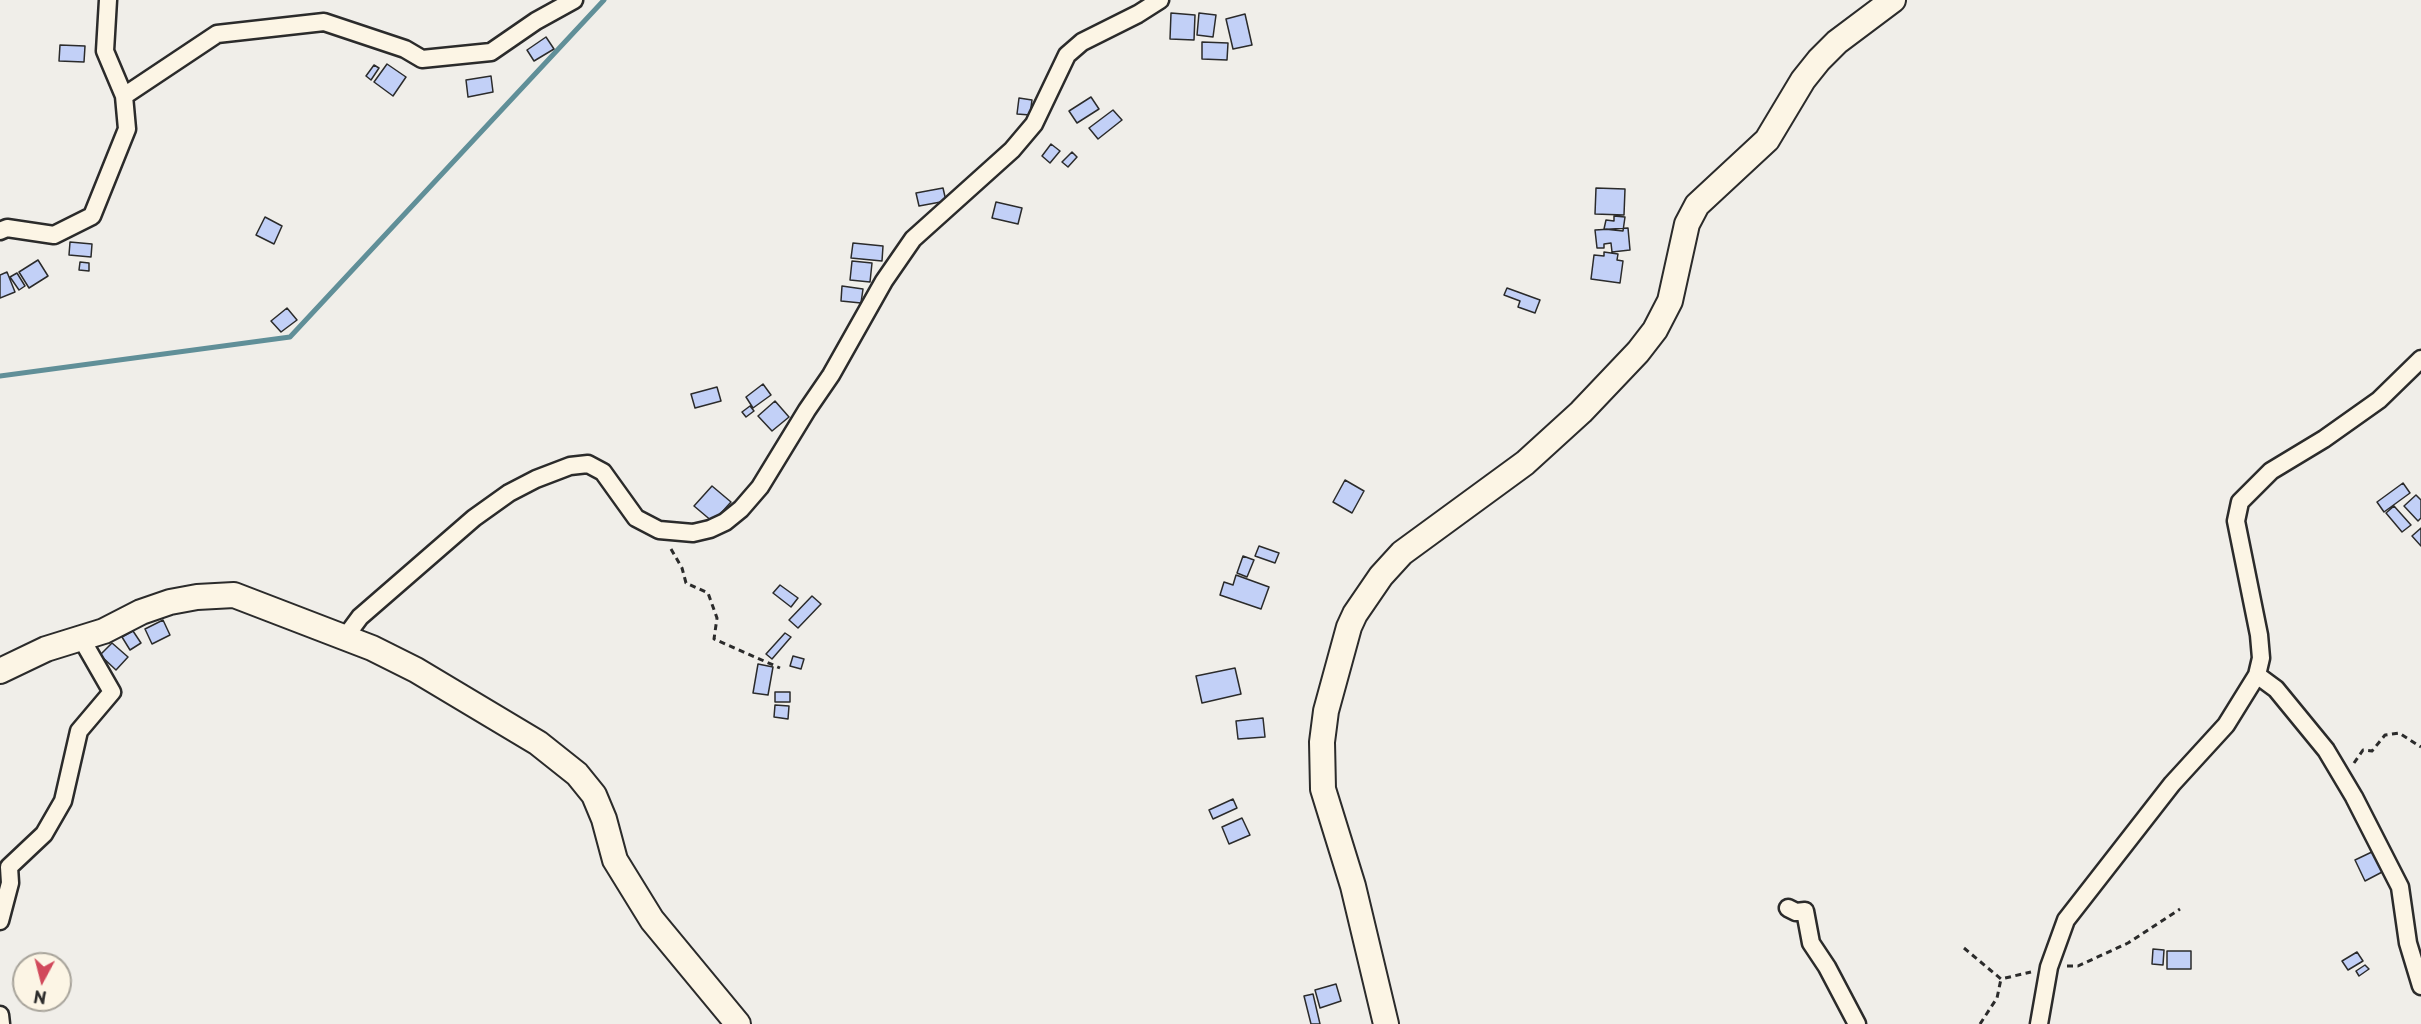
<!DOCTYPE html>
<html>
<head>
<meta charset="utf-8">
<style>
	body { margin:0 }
	#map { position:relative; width:2421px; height:1024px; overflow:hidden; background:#f0eee9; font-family:"Playpen Sans",sans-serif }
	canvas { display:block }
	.north { position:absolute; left:12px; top:952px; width:60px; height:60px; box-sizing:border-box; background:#fcf5e5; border:2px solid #a8a49b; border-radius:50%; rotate:187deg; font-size:16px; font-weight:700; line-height:24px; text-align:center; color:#2b2b2b }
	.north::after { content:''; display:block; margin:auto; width:21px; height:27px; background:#d1495b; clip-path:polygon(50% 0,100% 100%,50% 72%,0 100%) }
</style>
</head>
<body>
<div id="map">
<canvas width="2421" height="1024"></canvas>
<div class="north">N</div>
</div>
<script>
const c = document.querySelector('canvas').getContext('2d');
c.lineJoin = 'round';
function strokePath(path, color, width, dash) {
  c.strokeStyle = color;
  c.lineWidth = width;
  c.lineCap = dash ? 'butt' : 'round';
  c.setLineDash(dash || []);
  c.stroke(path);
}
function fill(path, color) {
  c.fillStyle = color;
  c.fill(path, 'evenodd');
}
strokePath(new Path2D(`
	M0,376l290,-39 314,-337`), '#608f98', 5);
const building = new Path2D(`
	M1171,13l24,2 -1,25 -24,-1z
	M1199,13l17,2 -3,22 -16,-2z
	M1245,14l7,31 -19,4 -7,-30z
	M546,37l8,12 -20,12 -7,-11z
	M1202,42l26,1 -1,17 -25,-1z
	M60,45l25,1 -1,16 -25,-1z
	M387,64l19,13 -13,19 -19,-14z
	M374,65l5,3 -8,12 -5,-4z
	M491,76l2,16 -25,5 -2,-17z
	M1091,97l8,12 -22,14 -8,-12z
	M1019,98l13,2 -2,15 -13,-1z
	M1113,110l9,10 -24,19 -9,-11z
	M1051,144l9,7 -10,12 -8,-7z
	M1072,152l5,5 -9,10 -6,-5z
	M943,188l3,13 -27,5 -3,-13z
	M1596,188l29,1 -1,26 -29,-1z
	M996,202l26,6 -4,16 -26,-6z
	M1614,216l11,1 -2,14 -19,-2 2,-9 8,1z
	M265,217l17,9 -8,18 -18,-9z
	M1628,228l2,22 -18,2 -1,-9 -7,1v4h-7l-2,-18z
	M70,242l22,2 -1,13 -22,-2z
	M853,243l30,3 -1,15 -31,-3z
	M1604,252l14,2 -1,6 6,1 -3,22 -29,-4 3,-24 10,1z
	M38,260l10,16 -19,12 -10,-16z
	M852,261l20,2 -2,19 -20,-2z
	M80,262l9,1v8l-10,-1z
	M7,272l8,20 -15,6v-23z
	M17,273l8,13 -6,4 -9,-13z
	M842,286l21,3 -2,14 -20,-2z
	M1507,288l33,12 -5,13 -17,-6 2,-6 -16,-6z
	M287,308l10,12 -16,12 -10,-11z
	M763,384l8,11 -18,13 -7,-11z
	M717,387l4,14 -26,7 -4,-14z
	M775,401l14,16 -17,14 -14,-15z
	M750,406l4,5 -8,6 -4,-5z
	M1345,480l19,11 -12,22 -19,-11z
	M2403,483l7,10 -26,19 -7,-10z
	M712,486l19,16 -18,20 -19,-16z
	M2416,495l5,5v18l-3,3 -14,-15z
	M2394,506l17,19 -9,7 -16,-19z
	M2421,528v18l-9,-10z
	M1259,546l20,7 -4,10 -20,-7z
	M1243,556l11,4 -7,17 -10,-4z
	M1236,575l33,12 -8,22 -41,-14 4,-13 9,3z
	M780,585l18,13 -7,9 -18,-14z
	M812,596l9,8 -23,24 -9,-8z
	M163,620l7,15 -18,9 -7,-15z
	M133,631l8,12 -11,7 -8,-13z
	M785,633l6,4 -19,22 -6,-5z
	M112,643l16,14 -12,13 -16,-15z
	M793,656l11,3 -3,10 -11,-3z
	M758,664l15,3 -5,28 -15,-2z
	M1235,668l6,26 -39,9 -6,-27z
	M775,692h15v10h-15z
	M775,705l14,1 -1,13 -14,-2z
	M1263,718l2,19 -27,2 -2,-18z
	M1233,799l4,9 -24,11 -4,-9z
	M1242,818l8,17 -21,9 -7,-17z
	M2376,850l10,20 -21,11 -10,-21z
	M2153,949l11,1 -1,15 -11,-1z
	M2167,951h24v18h-24z
	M2357,952l6,9 -15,9 -6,-9z
	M2365,965l4,4 -10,7 -3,-5z
	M1336,984l5,17 -21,7 -5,-18z
	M1313,994l7,30h-9l-7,-28z`);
fill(building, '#c2d0f7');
strokePath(building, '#2b2b2b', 1.5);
const street = new Path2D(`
	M108,0l-3,51 19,45
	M0,231l7,-3 47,7 38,-19 35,-87 -3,-33 93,-62 107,-12 81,27 17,10 69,-7 45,-31 38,-21
	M346,636l14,-19 114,-99 35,-25 27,-14 34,-13 18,-2 15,8 33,46 23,12 34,3 17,-4 15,-7 16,-13 19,-22 47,-77 24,-35 53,-94 29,-42 99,-89 22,-26 33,-69 15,-13 56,-28 22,-14
	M2257,675l19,14 50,61 28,47 46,90 8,56 13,43
	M1788,908l8,4 9,-1 6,32 16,24 30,57
	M0,921l10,-38 -1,-16 35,-33 19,-33 16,-70 33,-39 -31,-54
	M0,1015l1,9
	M2039,1024l10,-57 17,-47 106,-136 54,-59 31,-50 4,-17 -2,-23 -23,-114 4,-19 31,-31 53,-32 55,-39 42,-41`);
const secondary = new Path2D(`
	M0,671l46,-22 58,-18 37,-19 29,-10 27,-5 37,-2 138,53 44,22 122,73 39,31 17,21 10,24 11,41 37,60 86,104
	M1386,1024l-33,-138 -30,-97 -1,-47 4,-31 23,-84 6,-13 26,-38 21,-23 123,-90 56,-51 57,-60 17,-22 15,-29 17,-77 10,-19 70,-65 36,-60 16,-20 18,-18 56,-42`);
strokePath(street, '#2b2b2b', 21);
strokePath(secondary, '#2b2b2b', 28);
strokePath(new Path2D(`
	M671,549l11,19 4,15 22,10 9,25 -3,21 66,29
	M2354,763l9,-13 9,1 13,-16 14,-2 22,14
	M1964,948l37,31 30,-7
	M2067,966h11l50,-23 52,-34
	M1980,1024l17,-26 4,-19`), '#2b2b2b', 3, [6, 4.5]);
strokePath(street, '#fcf5e5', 16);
strokePath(secondary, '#fcf5e5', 24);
</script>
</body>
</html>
